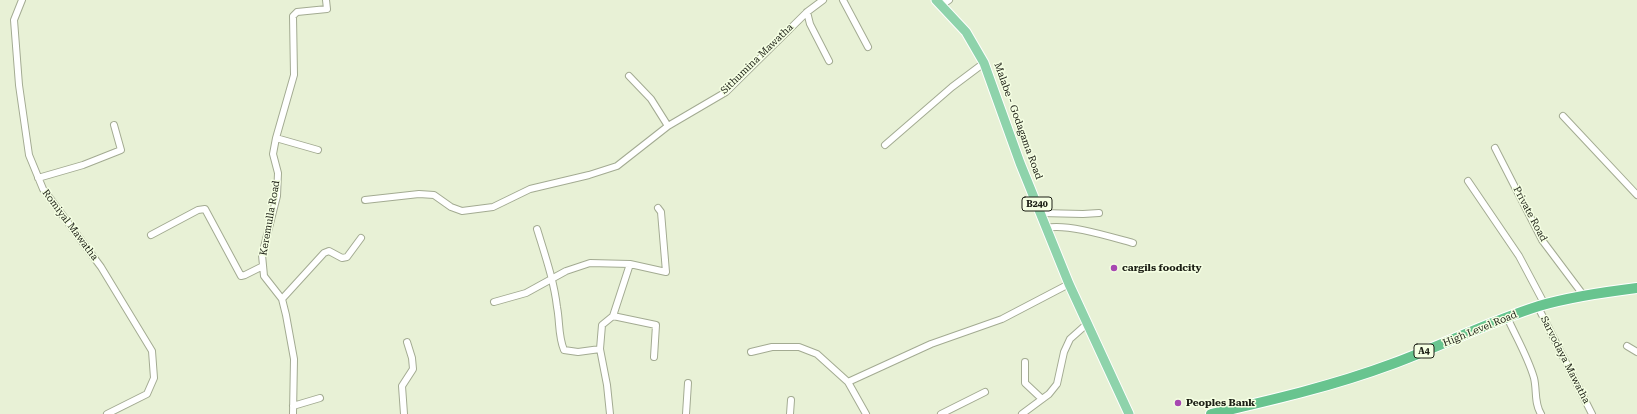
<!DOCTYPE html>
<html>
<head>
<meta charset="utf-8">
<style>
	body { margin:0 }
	canvas { display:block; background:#e8f1d6 }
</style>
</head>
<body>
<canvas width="1637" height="414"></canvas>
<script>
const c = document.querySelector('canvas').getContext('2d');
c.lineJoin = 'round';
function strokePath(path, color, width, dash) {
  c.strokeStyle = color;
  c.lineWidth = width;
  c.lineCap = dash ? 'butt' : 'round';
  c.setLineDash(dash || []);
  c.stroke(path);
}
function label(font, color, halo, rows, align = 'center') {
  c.font = font + ' "Roboto Serif",serif';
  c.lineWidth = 3;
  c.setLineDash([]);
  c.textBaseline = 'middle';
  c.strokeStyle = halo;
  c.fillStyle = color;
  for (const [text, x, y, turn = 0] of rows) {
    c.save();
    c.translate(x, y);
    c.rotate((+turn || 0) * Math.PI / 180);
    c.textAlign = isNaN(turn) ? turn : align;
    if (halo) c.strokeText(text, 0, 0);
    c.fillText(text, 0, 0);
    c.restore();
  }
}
const minor = new Path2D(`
	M22,0l-8,20 5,65 10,70 14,34 58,78 51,84 2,27 -7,16 -40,20
	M843,0l25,47
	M942,5l7,-5
	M807,12l3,12 19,37
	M629,76l22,23 17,27
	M1563,116l74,79
	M276,138l42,12
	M885,145l67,-58 32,-24
	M1495,148l47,92 42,56
	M38,178l45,-13 38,-15 -7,-25
	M1468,181l51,75 26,49
	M365,200l54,-6 15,1 17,12 11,4 31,-4 37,-18 59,-14 28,-9 51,-40 58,-34 81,-80 16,-12
	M1041,213l42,1 16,-1
	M1046,228c21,-5 65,9 87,15
	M537,229c8,26 17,52 20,78 3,15 1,29 7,43l14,2 22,-3
	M151,235l47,-25 7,-1 36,67 4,-1 18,-9
	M282,299l42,-46 5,-2 13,7 5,-1 14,-19
	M494,302l32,-9 40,-22 24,-8 40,1
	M1538,307l54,107
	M613,316l17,-52 36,8 -5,-60 -3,-4
	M1507,317c9,20 21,40 27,61 3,12 0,25 7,36
	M1627,346l10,6
	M751,352l21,-5h27l18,7 31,28 18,32
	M1025,362v21l17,16
	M848,382l83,-38 71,-25 67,-35
	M293,406l27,-8
	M293,414l1,-55 -8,-44 -4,-16 -18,-23 -2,-21 15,-59 1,-23 -5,-19 3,-16 18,-63 -1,-59 4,-4 30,-3 -1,-9
	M404,414l-2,-28 11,-17 -1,-11 -5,-16
	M610,414l-3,-29 -7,-36 2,-24 11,-9 43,9 -2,32
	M686,414l2,-31
	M790,414l1,-14
	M941,414l44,-22
	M1022,414l27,-20 8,-10 7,-32 6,-13 18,-16`);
const primary = new Path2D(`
	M936,0l30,32 18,31 36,100 49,121 60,130`);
const trunk = new Path2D(`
	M1211,414c61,-14 122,-28 181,-50 49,-18 96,-42 147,-58 31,-9 65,-14 98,-18`);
strokePath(minor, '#a3ab92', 8);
strokePath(primary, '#fff', 11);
strokePath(trunk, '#fff', 12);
strokePath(minor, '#fff', 6);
strokePath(primary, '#8ed3ab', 9);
strokePath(trunk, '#68c48f', 10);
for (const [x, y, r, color] of [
	[1114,268,4,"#a748b1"],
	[1178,403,4,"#a748b1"]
]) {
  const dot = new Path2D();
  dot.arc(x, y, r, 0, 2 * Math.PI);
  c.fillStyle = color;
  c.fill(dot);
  strokePath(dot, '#f5ffe3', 1.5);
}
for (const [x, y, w] of [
	[1037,204,30],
	[1424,351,20]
]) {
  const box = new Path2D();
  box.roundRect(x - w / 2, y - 7, w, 14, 3);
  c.fillStyle = '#f5ffe3';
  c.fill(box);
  strokePath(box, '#1c1f15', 1);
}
label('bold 9px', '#1c1f15', null, [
	["B240",1037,204],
	["A4",1424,351]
]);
label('10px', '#1c1f15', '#f5ffe3', [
	["Sithumina Mawatha",757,59,-44],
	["Malabe - Godagama Road",1018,121,70],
	["Private Road",1530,214,62],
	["Keremulla Road",270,218,-80],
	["Romiyal Mawatha",70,225,53],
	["High Level Road",1480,329,-22],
	["Sarvodaya Mawatha",1565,360,63]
]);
label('bold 10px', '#1c1f15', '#f5ffe3', [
	["cargils foodcity",1122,268],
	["Peoples Bank",1186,403]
], 'left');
</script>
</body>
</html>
